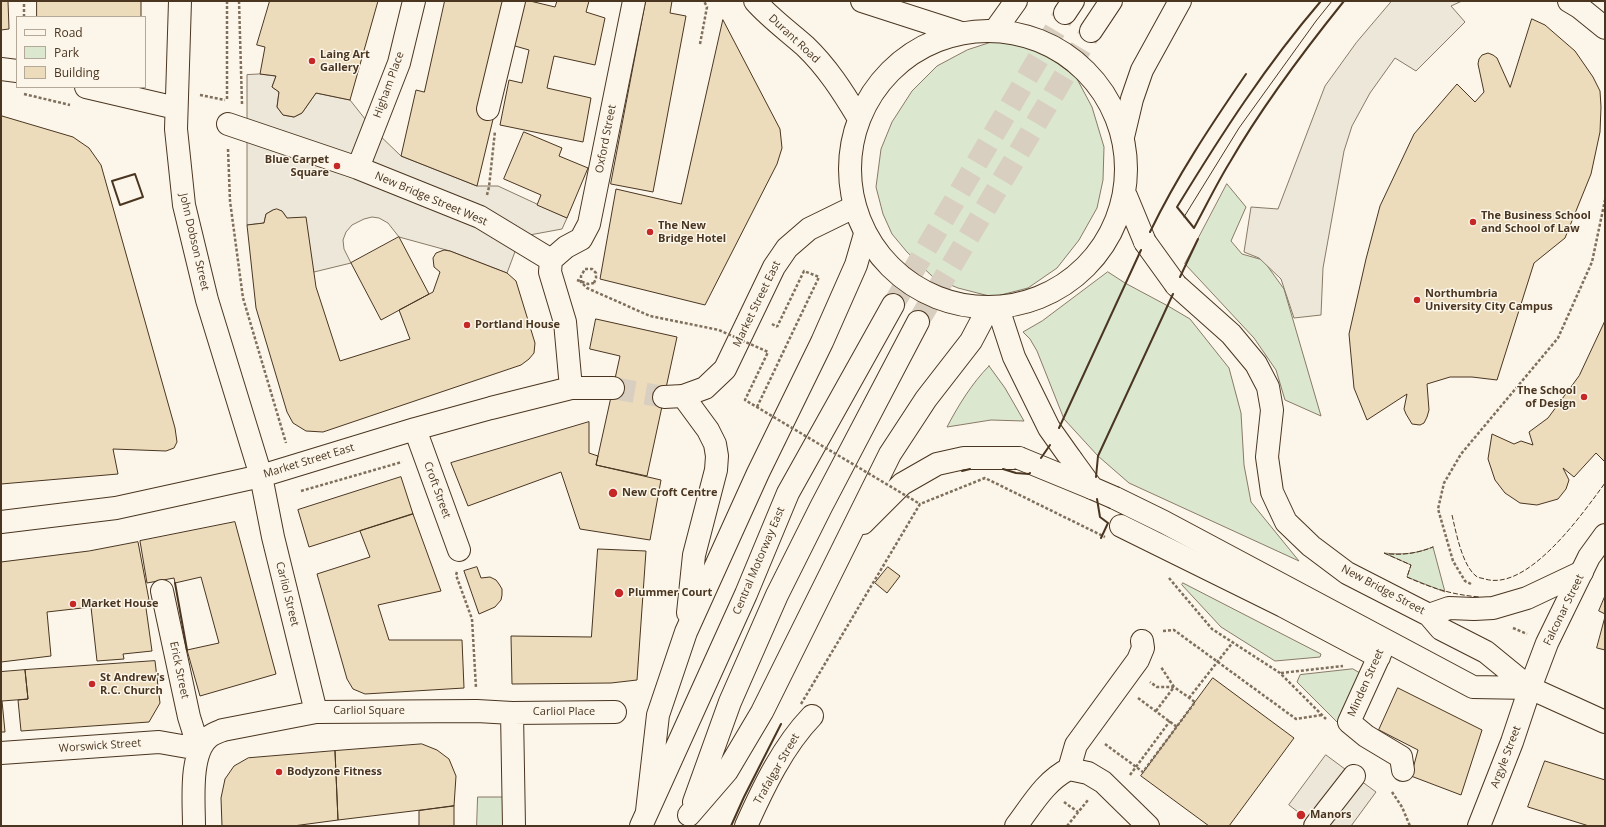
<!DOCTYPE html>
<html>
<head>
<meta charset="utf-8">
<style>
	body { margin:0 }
	#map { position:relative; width:1606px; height:827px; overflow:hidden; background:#fbf6e9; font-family:"Open Sans",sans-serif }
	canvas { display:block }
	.frame { position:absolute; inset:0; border:2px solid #4a3520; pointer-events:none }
	.legend { position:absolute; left:16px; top:16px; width:130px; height:72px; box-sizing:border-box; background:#fbf6e9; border:1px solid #b4a999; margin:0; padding:5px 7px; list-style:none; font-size:12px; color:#4a3520 }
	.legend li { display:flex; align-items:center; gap:8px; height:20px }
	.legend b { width:20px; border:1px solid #b4a999 }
</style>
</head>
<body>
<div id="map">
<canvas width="1606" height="827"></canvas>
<div class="frame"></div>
<ul class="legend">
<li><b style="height:5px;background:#fbf6e9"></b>Road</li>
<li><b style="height:11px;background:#dce7d0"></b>Park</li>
<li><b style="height:11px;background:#ecdcbc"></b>Building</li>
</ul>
</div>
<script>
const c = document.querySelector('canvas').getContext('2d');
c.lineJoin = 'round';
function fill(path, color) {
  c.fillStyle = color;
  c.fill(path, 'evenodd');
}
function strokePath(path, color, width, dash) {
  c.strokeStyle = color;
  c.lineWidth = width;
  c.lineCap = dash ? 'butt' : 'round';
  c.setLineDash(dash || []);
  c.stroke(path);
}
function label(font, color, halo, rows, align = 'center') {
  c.font = font + ' "Open Sans",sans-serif';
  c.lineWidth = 3;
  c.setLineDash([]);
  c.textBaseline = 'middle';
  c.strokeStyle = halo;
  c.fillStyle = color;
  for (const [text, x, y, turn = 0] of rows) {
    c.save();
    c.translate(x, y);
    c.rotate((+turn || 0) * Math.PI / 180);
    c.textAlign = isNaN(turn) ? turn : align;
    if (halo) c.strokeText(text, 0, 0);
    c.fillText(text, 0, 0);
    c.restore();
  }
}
const green = new Path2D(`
	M995,41l26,2 25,12 30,22 16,30 12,40 -1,33 -6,28 -18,32 -22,28 -29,20 -35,9 -35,-9 -24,-10 -27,-26 -15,-18 -9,-20 -7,-27 5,-38 11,-27 20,-31 25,-25 30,-16z
	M1227,184l19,23 -15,34 11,13 21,6 21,29 37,127 -36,-16 -9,-30 -22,-32 -69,-74z
	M1108,272l17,11 43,23 22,13 39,49 12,45 3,52 7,37 48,59 -170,-78 -31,-27 -34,-37 -27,-68 -7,-12 -7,-7 19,-11z
	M989,366l16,22 19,33 -33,-1 -44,7c11,-21 25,-44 42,-61z
	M1433,547l12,45 -38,-15 4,-12 -27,-12c19,2 31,1 49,-6z
	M1183,583l138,71 -1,3 -45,4 -54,-34 -39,-42z
	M1353,669l7,4 -23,49 -40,-40 3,-7z
	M478,797h31l-1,29h-31z`);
fill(green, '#dce7d0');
strokePath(green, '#887966', 1);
const parking = new Path2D(`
	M1392,1h70l-11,5 14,16 -49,49 -21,-13 -25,35 -18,33 -8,25 -21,117 -2,47 -27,3 -13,-39 -22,-21 -15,-6 7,-45 27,2 47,-123 31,-43z
	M260,74l16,2 -4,11 7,5 -2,15 6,8 11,2 8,-4 14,-20 34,7 23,29 28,27 76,30h21l69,32 -5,11 -38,7 -5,5 -12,32 -57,-22 -51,-14 -11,-14 -9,-5 -7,-1 -8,2 -12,6 -6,7 -3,8 1,9 7,14 -37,9 -29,-57 -3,-4 -9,-1 -7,4 -2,9 -17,2v-150z
	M1326,755l50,37 -25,34h-35l-27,-21z`);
fill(parking, '#ede7d9');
strokePath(parking, '#887966', 1);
const building = new Path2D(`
	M1,1h7l1,28 -8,1z
	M37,1h104v16h-104z
	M270,1h108l-28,99 -34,-7 -14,20 -8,4 -11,-2 -6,-8 2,-15 -7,-5 4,-11 -16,-2 5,-27 -8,-2z
	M445,1h58l-25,106 17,4 -18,75 -76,-30 15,-66 8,2z
	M518,1h12l25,6 2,-6h32l-3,11 19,6 -10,47 -41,-9 -7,32 44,10 -8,44 -83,-17 9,-45 13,3 7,-33 -21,-6z
	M646,1h26l-2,12 16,3 -33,176 -42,-8z
	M1532,19l13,6 30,26 18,26 7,14 1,16 -1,25 -9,42 -26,64 -31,25 -37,117 -25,-3h-22l-23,7 2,26 -2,7 -3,6 -4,2 -8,-1 -6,-10 -2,-5 3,-15 -40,26 -13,-32 -5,-54 17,-75 14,-53 34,-72 43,-50 18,18 9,-10 -6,-28 1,-5 3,-4 6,-2 5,2 4,3 13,29z
	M723,20l57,109 2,19 -5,16 -72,141 -105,-26 16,-90 65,15z
	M2,116l71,21 16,11 12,17 74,263 2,14 -3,6 -8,3 -53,-2 5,25 -117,10v-367z
	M524,132l38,16 -3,8 29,12 -21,50 -30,-13 4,-10 -37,-16z
	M277,209l5,2 5,7 19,-1 10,70 24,74 70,-22 -11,-29 34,-18 7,-20 -6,-5 -1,-9 3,-5 8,-3 6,1 57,22 9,8 19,62 -1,10 -5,6 -8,6 -198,67 -17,-1 -13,-8 -6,-11 -31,-104 -9,-83 17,-2 2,-9 7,-4z
	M399,237l30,57 -48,26 -30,-57z
	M596,319l81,18 -30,139 -51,-11 24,-109 -30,-7z
	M1605,321v141l-9,-9 -22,24 -11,-9 6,12 -3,9 -8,10 -21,6 -17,-2 -15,-10 -10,-13 -7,-21 4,-25 22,10 7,-3 12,4 -4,-13 19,-14 31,-42z
	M589,422v31l9,3 -2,9 65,15 -11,60 -70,-11 -19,-57 -93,34 -17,-43z
	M401,477l12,37 -104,33 -11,-37z
	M413,514l28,77 -63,14 11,35h73l2,48 -99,6 -12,-5 -6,-10 -30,-105 53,-17 -10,-26z
	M235,522l41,152 -76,22 -13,-46 32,-7 -18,-66 -26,6 -1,-5 -27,5 -7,-42z
	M138,542l11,58 -4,1 7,50 -29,3 1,5 -27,2 -6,-54 -44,5 4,44 -50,6v-100l88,-11z
	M598,549l48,2 -9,129 -26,3 -99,1 -1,-48 80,1z
	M477,567l4,11 9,-1 6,3 3,4 3,5v6l-1,5 -6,7 -16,7 -15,-43z
	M888,567l12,9 -13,17 -12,-10z
	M1605,596v18l-6,-3z
	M1605,617v33l-8,-2z
	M155,661l5,42 -11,19 -128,9 -3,-31 10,-1 -3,-29z
	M25,670l3,29 -26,2 3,31h-4v-60z
	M1213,678l81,60 -65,88h-20l-68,-50z
	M1398,688l84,42 -21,65 -50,-19 7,-26 -39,-20z
	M422,744l15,6 12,9 7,17 -2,30 -116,14 -3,-69z
	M335,751l3,69 -45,6h-71l-1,-28 4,-19 9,-13 14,-8z
	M1545,761l60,19v46h-16l-61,-19z
	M454,806v20h-35v-15z`);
fill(building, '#ecdcbc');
strokePath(building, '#4a3520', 1);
strokePath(new Path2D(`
	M613,388l51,9`), '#d8cfc1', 22, [22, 11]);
strokePath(new Path2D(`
	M893,305l172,-292
	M918,322l173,-291`), '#d8cfc1', 22, [22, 11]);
const minor = new Path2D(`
	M180,1l-4,128 8,76 23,95 54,176 12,61 43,175
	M1569,1l10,6 26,21
	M1,69l16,2
	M86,87l90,21
	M488,109l26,-108
	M228,124l130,44 122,49 71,43
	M358,168l41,-105 15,-62
	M551,260l15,-13 15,-8 8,-15 45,-223
	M551,260l-1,12 15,50 6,66
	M664,397l19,-1 22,-8 20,-19 49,-102 13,-19 22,-19 45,-22
	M415,429l44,121
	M1,522l115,-14 73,-16 72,-16 154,-47 76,-21 80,-20h42
	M1121,526l162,80 96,51
	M1385,643l-36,79 17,14 35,21 2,13
	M512,713l103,-1
	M1,753l158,-11 40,7 -10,-32 -27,-126
	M1069,769l7,-24 62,-85 5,-12 -1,-7
	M194,826c0,-24 -5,-73 15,-89 3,-3 9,-5 14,-7l93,-18 161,-1 35,2 2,113
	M746,826c17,-38 37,-80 66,-110
	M1016,826c16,-21 29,-45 53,-57l19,4 15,9 45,44
	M1315,826l39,-50
	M1479,826l33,-84 18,-54 17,-45 42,-86 16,-22`);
const major = new Path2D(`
	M755,1c15,17 33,30 50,45 22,21 38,46 53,71
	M862,1l96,31
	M850 169a138 138 0 1 1 276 0a138 138 0 1 1-276 0Z
	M1126,196l19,46
	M1176,285l55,49 25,30 12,23 4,23 -5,47 5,35 14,30 25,24 36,27 82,42 12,14 45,23 44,36 75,34
	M998,308l16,49 35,71 22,31
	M1115,498l49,24 309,165 57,1
	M1429,615l20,-7 25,1 19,-1 34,-10 55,-26`);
const highway = new Path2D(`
	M1065,13l8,-12
	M996,29l20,-28
	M1091,31l20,-30
	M1123,137l9,-38 10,-29 38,-69
	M683,396l25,34 7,14 2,12 -1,14 -22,85 -6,58
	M863,523l39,-39 35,-20 27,-6h55
	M694,802l36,-100 47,-107 44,-88 97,-185
	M647,811l11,-96 28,-83 72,-159 64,-131 34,-77 9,-31
	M689,815l38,-44 35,-59 128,-258 36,-55 45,-58 18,-34
	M641,826l105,-232 42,-101 105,-188`);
strokePath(minor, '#4a3520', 24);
strokePath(major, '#4a3520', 24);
strokePath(highway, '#4a3520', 24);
strokePath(new Path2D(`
	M227,1v99
	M239,1l3,103
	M24,17v-16
	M700,44l7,-37 -3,-6
	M24,94l46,11
	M200,95l25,5
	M228,149l2,52 13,97 43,145
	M487,195l2,-8 6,-56
	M577,280l11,4 6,-1
	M772,324l5,3
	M301,491l101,-29
	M457,572l-1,3 16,44 4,69
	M1169,578l43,51 68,44 46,46
	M1471,584l-6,-3 -12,-20 -15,-52 6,-26 17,-29 97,-116 34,-76 13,-62
	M1513,628l14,6
	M1163,631l11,-1 122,89 26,-4
	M1281,673l62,-7
	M1138,698l39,29
	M1189,698l44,-56
	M1156,711l18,-24 -13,-20
	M1105,744l38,28 52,-70 -21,-15h-17l-7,-5
	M1130,775l40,-54
	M1392,792l10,15 8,19
	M1064,802l14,10
	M1067,826l21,-26`), '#7f6f5c', 2.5, [3, 2]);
strokePath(minor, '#fbf6e9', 22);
strokePath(major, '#fbf6e9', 22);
strokePath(highway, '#fbf6e9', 22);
strokePath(new Path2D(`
	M1184,217l55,-89 77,-107 16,-20`), '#4a3520', 1);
const majorBridge = new Path2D(`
	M1145,242l31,43
	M1071,459l21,29 23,10`);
const highwayBridge = new Path2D(`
	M1019,458l73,30`);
strokePath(majorBridge, '#4a3520', 24, []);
strokePath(highwayBridge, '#4a3520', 24, []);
strokePath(new Path2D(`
	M594,283l2,-5v-5l-4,-4h-7l-4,7v6l6,6 63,28 69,14 49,22 -23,48 175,104
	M757,407l62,-130 -15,-6 -27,56
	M801,704l119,-200 65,-26 120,59`), '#7f6f5c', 2.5, [3, 2]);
strokePath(majorBridge, '#fbf6e9', 22);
strokePath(highwayBridge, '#fbf6e9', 22);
strokePath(new Path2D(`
	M1452,515c4,17 10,50 24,61 2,2 6,2 9,3 43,13 98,-66 120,-96
	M1384,553l27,12 -4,12c24,11 46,18 73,20
	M1389,554c16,1 29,-1 44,-7`), '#4a3520', 1, [5, 2]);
strokePath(new Path2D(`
	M1321,1c-55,64 -100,134 -144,206l17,21c12,-22 23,-45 36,-66 33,-57 73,-110 114,-161
	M135,174l8,23 -23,8 -8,-24z
	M1150,232c27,-56 61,-107 96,-158
	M1180,277l18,-38
	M1059,428l82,-178
	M1041,458l9,-13
	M1003,469l13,4 13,1 1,-1
	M962,471l8,-2
	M1096,477l2,-21 75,-162
	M1097,499l3,18 8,6 -7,15
	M175,583l12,67
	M731,826l13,-29 37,-73`), '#4a3520', 2);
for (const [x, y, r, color] of [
	[312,61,4,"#c62828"],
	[337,166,4,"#c62828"],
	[1473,222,4,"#c62828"],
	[650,232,4,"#c62828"],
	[1417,300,4,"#c62828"],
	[467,325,4,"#c62828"],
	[1584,397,4,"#c62828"],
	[613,493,5,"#c62828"],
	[619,593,5,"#c62828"],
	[73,604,4,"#c62828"],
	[92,684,4,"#c62828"],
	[279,772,4,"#c62828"],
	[1301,815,5,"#c62828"]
]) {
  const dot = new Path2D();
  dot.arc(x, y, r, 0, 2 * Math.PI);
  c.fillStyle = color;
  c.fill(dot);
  strokePath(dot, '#fbf6e9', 1.5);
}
label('11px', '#4a3520', '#fbf6e9', [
	["Durant Road",794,39,43],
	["Higham Place",389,85,-70],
	["Oxford Street",606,139,-79],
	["New Bridge Street West",431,199,23],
	["John Dobson Street",194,242,77],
	["Market Street East",757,304,-64],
	["Market Street East",309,461,-17],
	["Croft Street",437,490,70],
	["Central Motorway East",759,561,-67],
	["New Bridge Street",1383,590,28],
	["Carliol Street",287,594,76],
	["Falconar Street",1564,610,-64],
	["Erick Street",179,670,78],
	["Minden Street",1366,683,-66],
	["Carliol Square",369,711],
	["Carliol Place",564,712],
	["Worswick Street",100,746,-4],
	["Argyle Street",1506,757,-69],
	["Trafalgar Street",777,769,-60]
]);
label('bold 11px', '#4a3520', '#fbf6e9', [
	["Laing Art",320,55],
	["Gallery",320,68],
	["Blue Carpet",329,160,"right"],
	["Square",329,173,"right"],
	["The Business School",1481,216],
	["and School of Law",1481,229],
	["The New",658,226],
	["Bridge Hotel",658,239],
	["Northumbria",1425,294],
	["University City Campus",1425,307],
	["Portland House",475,325],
	["The School",1576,391,"right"],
	["of Design",1576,404,"right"],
	["New Croft Centre",622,493],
	["Plummer Court",628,593],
	["Market House",81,604],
	["St Andrew's",100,678],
	["R.C. Church",100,691],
	["Bodyzone Fitness",287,772],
	["Manors",1310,815]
], 'left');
</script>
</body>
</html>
